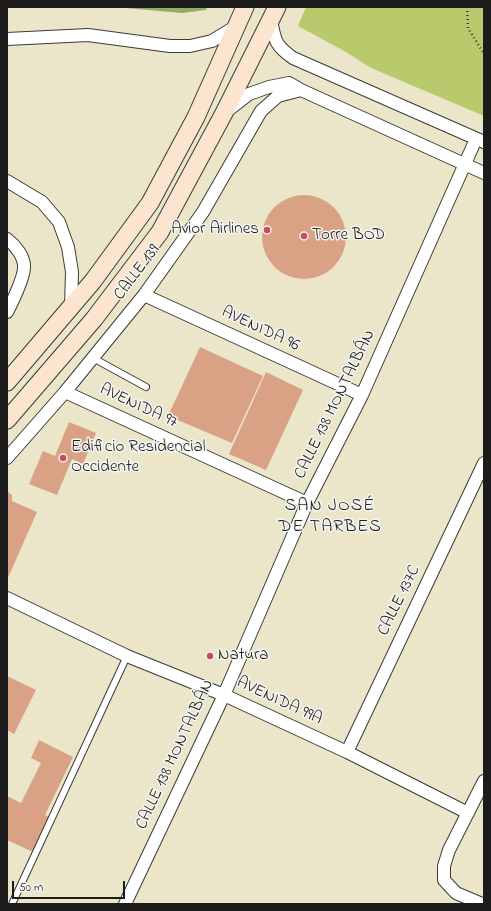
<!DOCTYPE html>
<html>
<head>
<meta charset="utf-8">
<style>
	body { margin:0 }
	#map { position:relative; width:491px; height:911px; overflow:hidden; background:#ebe6c9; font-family:"Indie Flower",sans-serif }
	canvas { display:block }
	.frame { position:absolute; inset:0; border:8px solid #1c1c1c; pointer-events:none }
	.scale { position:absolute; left:12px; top:881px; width:113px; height:18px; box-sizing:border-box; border:2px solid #1c1c1c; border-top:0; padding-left:5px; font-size:12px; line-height:14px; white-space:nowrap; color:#1c1c1c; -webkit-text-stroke:3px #f6f6f2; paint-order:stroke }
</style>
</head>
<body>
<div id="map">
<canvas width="491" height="911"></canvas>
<div class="frame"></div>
<div class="scale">50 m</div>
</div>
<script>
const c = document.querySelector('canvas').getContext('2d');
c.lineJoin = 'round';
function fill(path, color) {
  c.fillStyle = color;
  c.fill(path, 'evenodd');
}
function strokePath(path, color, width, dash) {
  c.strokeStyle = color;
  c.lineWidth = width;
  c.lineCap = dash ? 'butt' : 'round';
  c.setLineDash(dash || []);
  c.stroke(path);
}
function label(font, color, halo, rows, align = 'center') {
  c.font = font + ' "Indie Flower",sans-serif';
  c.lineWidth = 3;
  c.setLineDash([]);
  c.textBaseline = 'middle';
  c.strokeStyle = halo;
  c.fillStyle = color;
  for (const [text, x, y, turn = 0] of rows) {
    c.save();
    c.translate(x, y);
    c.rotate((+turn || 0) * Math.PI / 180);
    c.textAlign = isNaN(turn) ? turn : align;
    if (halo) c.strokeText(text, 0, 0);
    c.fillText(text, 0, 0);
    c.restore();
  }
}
fill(new Path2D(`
	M306,7h178v109l-113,-48 -25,-16 -48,-26z`), '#b9ca6d');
fill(new Path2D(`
	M114,7h93l-1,3 -24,3z`), '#92ae60');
fill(new Path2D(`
	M262 237a42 42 0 1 1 84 0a42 42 0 1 1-84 0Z
	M200,347l63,29 -31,67 -64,-27z
	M266,372l37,18 -37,80 -37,-16z
	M69,422l27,11 -13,31 -11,-5 -15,36 -28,-11 14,-33 12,5z
	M7,491l5,4v6l25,11 -30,68z
	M7,676l29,14 -22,44 -7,-4z
	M39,740l34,17 -28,58 5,2 -17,35 -26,-12v-44l14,7 20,-40 -10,-5z`), '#d9a285');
const lane = new Path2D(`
	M93,358l53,29
	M12,904l115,-248`);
const street = new Path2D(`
	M271,20c4,21 4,25 22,38l191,84
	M7,39l81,-4 82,11h20l22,-5 23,-14
	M227,111l22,-17 20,-7 20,-4 12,7 183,83
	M7,181l35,21 17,20 9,25 4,25 -1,35
	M7,239c8,6 18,18 17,29 0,9 -12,35 -17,44
	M144,295l218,100
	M65,392l242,111
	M7,458l58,-66 79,-97 59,-83 58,-101 17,-15 23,-6
	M7,598l120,58 97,39 123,57 121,61
	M347,752l137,-289
	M125,904l99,-209 83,-192 55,-108 114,-256
	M482,904l-26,-11 -12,-13v-14l5,-16 35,-69`);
const secondary = new Path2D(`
	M7,382l86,-101 57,-78 46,-86 49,-110
	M7,420l87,-101 66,-87 64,-119 53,-106`);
strokePath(lane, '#3b3a36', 8);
strokePath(street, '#3b3a36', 14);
strokePath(secondary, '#3b3a36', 19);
strokePath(new Path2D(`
	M467,7l1,21 16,26`), '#3b3a36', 2.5, [1, 3]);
strokePath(lane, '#fff', 6);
strokePath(street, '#fff', 12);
strokePath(secondary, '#fbe5cf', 17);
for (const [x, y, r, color] of [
	[267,230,4,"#d1495b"],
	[304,236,4,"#d1495b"],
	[63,458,4,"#d1495b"],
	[210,656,4,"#d1495b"]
]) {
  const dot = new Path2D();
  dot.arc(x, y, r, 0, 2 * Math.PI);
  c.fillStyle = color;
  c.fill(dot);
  strokePath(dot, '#f6f6f2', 1.5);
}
label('17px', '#1c1c1c', '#f6f6f2', [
	["Avior Airlines",259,230,"right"],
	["Torre BOD",312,236],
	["Edificio Residencial",71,448],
	["Occidente",71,468],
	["Natura",218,656]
], 'left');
label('17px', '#1c1c1c', '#f6f6f2', [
	["CALLE 139",138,273,-53],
	["AVENIDA 96",260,330,25],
	["CALLE 138 MONTALBÁN",336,405,-64],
	["AVENIDA 97",138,407,25],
	["CALLE 137C",400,601,-64],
	["AVENIDA 99A",279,702,25],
	["CALLE 138 MONTALBÁN",176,755,-65]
]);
c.letterSpacing = '1px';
label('18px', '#1c1c1c', '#f6f6f2', [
	["SAN JOSÉ",330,507],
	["DE TARBES",330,528]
]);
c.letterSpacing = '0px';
</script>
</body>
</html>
